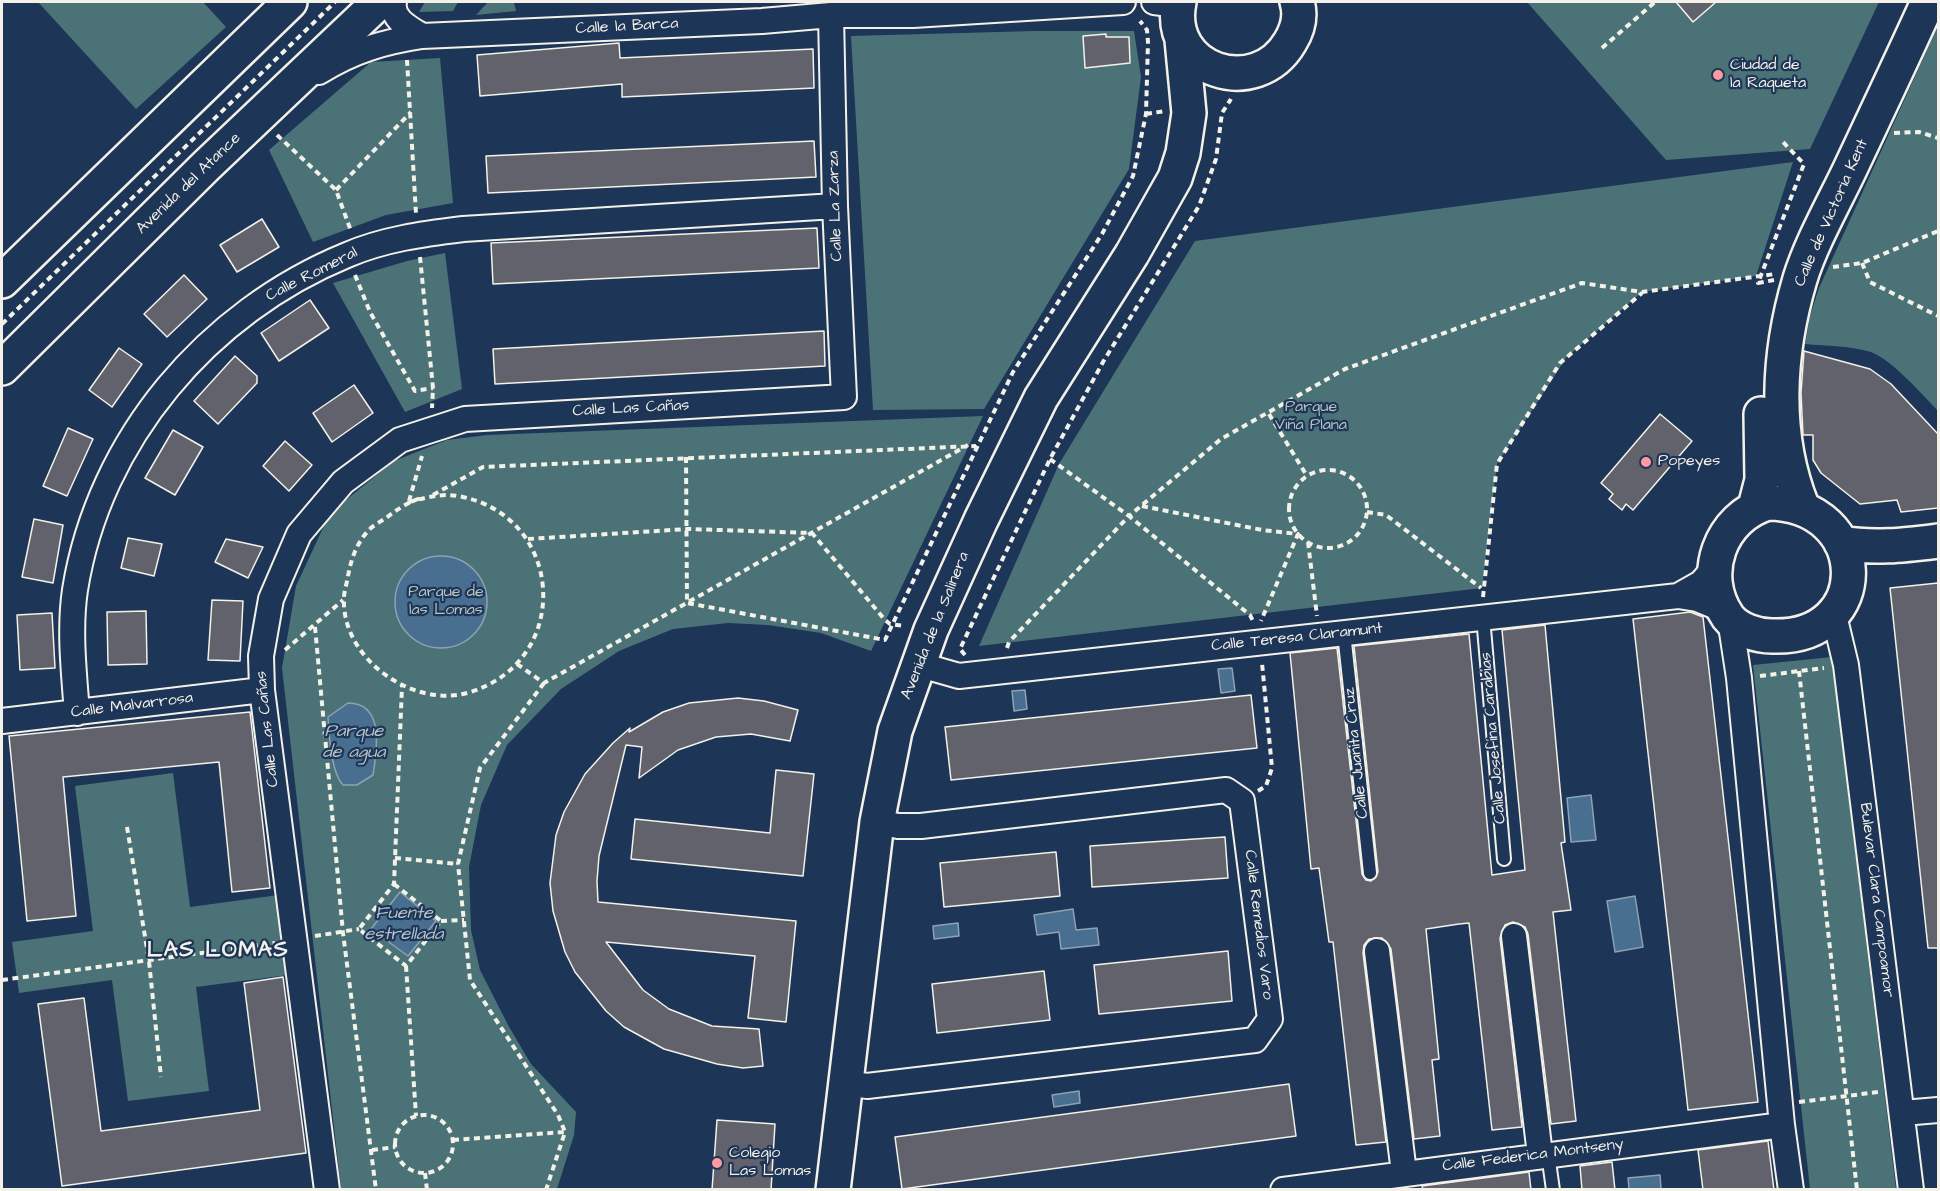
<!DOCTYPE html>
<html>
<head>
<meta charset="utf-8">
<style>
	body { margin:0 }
	#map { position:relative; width:1940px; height:1191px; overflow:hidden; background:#1d3557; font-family:"Architects Daughter",sans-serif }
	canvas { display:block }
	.frame { position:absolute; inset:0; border:3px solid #f4f1e8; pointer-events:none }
</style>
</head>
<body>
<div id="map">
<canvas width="1940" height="1191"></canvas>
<div class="frame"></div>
</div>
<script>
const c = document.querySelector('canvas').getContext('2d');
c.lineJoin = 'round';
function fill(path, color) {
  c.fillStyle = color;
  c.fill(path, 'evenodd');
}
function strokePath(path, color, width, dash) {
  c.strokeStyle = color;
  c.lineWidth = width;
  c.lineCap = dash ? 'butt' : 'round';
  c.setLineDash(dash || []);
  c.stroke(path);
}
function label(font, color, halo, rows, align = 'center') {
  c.font = font + ' "Architects Daughter",sans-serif';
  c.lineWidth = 4.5;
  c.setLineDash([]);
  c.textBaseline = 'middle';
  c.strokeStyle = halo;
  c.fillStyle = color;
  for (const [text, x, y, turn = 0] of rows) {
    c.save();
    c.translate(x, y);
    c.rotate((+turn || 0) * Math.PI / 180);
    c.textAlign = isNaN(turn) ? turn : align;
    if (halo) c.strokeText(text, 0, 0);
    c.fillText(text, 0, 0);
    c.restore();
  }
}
fill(new Path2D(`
	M38,2h165l23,25 -90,82z
	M425,2h33l-5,9 -34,1z
	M488,2h26l2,9 -40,4z
	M1527,2h352l-69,147 -144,11z
	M1938,26v385c-15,-16 -47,-52 -67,-59 -21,-6 -44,-6 -66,-8l5,-28 9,-28z
	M1035,31h99l7,46 -12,92 -145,240 -111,1 -22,-374z
	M440,58l13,145 -67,12 -73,27 -44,-92 102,-88z
	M1793,162l-37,114 -114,16 -76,66 -69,106 -15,124 -503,58 80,-182 136,-223z
	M445,253l17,136 -57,23 -72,-129 74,-22z
	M983,416l-112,235 -50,-18 -53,-8 -40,-2 -55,6 -54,22 -58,38 -54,56 -26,60 -12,62 2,63 9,40 28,55 23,39 45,48 -2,23 -17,54h-216l-59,-521 14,-82 34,-73 64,-52 53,-21 40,-5z
	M1832,657l64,532h-86l-57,-524z
	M173,773l17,134 96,-13 10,80 -100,13 13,104 -81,10 -16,-121 -93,13 -7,-51 81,-11 -18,-145z`), '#4b7377');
const water = new Path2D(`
	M395 602a46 46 0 1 1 92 0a46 46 0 1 1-92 0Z
	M1232,668l3,23 -14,2 -3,-24z
	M1025,690l2,19 -13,2 -2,-20z
	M348,703c37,0 29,47 25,72l-16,10h-14c-12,-13 -14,-50 -15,-68z
	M1591,795l5,45 -25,2 -4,-44z
	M400,892l36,29 -28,35 -37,-27z
	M1635,896l8,51 -28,5 -8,-51z
	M1073,909l3,21 21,-2 2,17 -38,4 -2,-17 -22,3 -3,-20z
	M958,923l1,13 -25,3 -1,-13z
	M1079,1091l1,12 -26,4 -2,-12z
	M1660,1175l1,14h-32l-1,-11z`);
fill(water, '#486f90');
strokePath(water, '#8da3b3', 1.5);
const building = new Path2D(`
	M1676,2h40l-23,20z
	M1106,34v3h23l1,26 -45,5 -2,-32z
	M619,43l1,15 193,-9 1,39 -192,9v-13l-142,12 -3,-41z
	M814,141l2,36 -328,16 -2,-37z
	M262,219l17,28 -42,25 -17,-27z
	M817,228l2,40 -326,16 -2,-41z
	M184,275l23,24 -40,38 -23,-23z
	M310,300l19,28 -50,33 -18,-28z
	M824,331l1,35 -330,18 -2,-35z
	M119,348l23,16 -30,43 -23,-17z
	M1804,351l66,18 21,15 47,50v74l-37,4 -4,-12 -37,4 -39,-31 -8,-13v-25h-10l-2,-42z
	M235,356l22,20v7l-39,41 -24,-23z
	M354,385l19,28 -41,29 -19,-29z
	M1660,414l32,27 -59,69 -7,-6 -4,6 -13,-11 4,-5 -12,-11z
	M68,428l25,11 -26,57 -24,-10z
	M173,430l30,17 -28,48 -30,-17z
	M285,441l27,24 -23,26 -26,-25z
	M34,519l29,6 -10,58 -31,-6z
	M128,538l34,6 -8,32 -33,-8z
	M226,539l37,8 -15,31 -33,-16z
	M1938,583v365h-10l-38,-360z
	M212,600l31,1 -3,60 -32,-1z
	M146,611l1,53 -39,1 -1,-53z
	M1690,612l13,5 55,485 -70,8 -55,-491z
	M52,613l3,55 -35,2 -3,-55z
	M1545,625l20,217 -4,1 10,67 -18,2 23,209 -25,3 -23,-190 -3,-7 -12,-5 -8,3 -5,13 22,189 -30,3 -23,-207 -10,1 -33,5 13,130 -7,1 8,76 -26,3 -23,-190 -9,-11 -13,1 -5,6 -1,8 23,189 -30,3 -23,-203h-4l-10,-74 -8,1 -21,-216 47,-5 25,226 4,6 5,1 7,-9 -24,-226 115,-12 23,241 33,-5 -23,-240z
	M1251,695l6,53 -306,32 -6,-53z
	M738,698l26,3 34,9 -8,31 -39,-7 -35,3 -38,13 -39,28 3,-31 -16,-2 -27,111 -2,25 1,21 198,19 -10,101 -38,-4 7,-62 -149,-14 37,48 26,19 43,17 47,3 4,37 -20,2 -26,-4 -53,-15 -40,-22 -18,-16 -31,-39 -10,-20 -12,-41 -3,-28 6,-48 8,-23 21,-38 28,-31 17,-15 -1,4 34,-20 26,-9z
	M250,712l20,176 -38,4 -13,-130 -156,15 13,139 -49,5 -18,-185z
	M776,770l38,4 -11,102 -172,-17 4,-40 135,14z
	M1225,837l3,41 -136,9 -2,-41z
	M1056,852l4,44 -116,11 -4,-44z
	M1228,951l4,50 -133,13 -5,-49z
	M1044,971l6,49 -113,13 -5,-49z
	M283,977l23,176 -244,33 -24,-182 46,-6 17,133 159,-21 -16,-127z
	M1289,1084l7,52 -394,53 -7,-52z
	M717,1120l58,4 -4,66h-59z
	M1768,1141l6,49h-71l-5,-40z
	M1612,1162l3,28h-33l-2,-24z
	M1529,1172l2,18h-108l-1,-4z`);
fill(building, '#62626c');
strokePath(building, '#f4f1e8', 1.5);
const lane = new Path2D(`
	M1483,617l21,242
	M1344,633l26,240
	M1548,1154l5,36`);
const street = new Path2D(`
	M394,2c-3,17 15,26 28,34
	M1154,2l24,3
	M319,72c33,-21 64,-30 103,-36l340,-15 69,-6h82l210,-13
	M1714,568l-13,15 -23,13 19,3 27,11
	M1833,611l13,54 65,525
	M1730,619l9,59 43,447 9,65
	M917,664l42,12 719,-80
	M77,713c-3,-40 -8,-83 -2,-123 24,-151 133,-278 272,-335 37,-16 76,-21 116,-26l372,-23
	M2,721l260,-31
	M1514,936l26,219
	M1377,951l27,222
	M845,1083l22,3 388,-46 15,-21 -28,-218 -16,-11 -305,36h-23l-21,-4
	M1903,1113l35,-3
	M327,1190l-65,-500 -1,-34 10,-57 28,-65 44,-52 57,-42 65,-21 379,-22 -9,-191 -4,-191
	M1283,1190l499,-65`);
const secondary = new Path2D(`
	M1179,2c-14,69 77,98 111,40 8,-13 11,-27 7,-40
	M2,281l288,-279
	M2,368l204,-202 173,-164
	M1768,503c105,1 108,137 4,133 -15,0 -34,-6 -44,-19 -29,-42 -8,-100 40,-114z
	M1802,506c-29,-72 -24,-153 -2,-227 11,-36 35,-78 51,-112 26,-55 52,-110 77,-165
	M1755,507l7,-27 -1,-66
	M1841,543c33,6 64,2 97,-2
	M833,1190l44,-368 18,-91 36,-101 50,-110 60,-122 91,-144 43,-76 8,-25 6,-40 -7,-73`);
strokePath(lane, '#f4f1e8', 16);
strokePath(street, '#f4f1e8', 28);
strokePath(secondary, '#f4f1e8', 38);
strokePath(new Path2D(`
	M1602,48l53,-46
	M407,60l9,154
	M1146,114l19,-3
	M1894,133l25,-1 19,6
	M277,135l59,55 15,41
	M336,190l75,-78
	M420,257l13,131 -1,20
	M1862,263l8,19 68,34
	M1833,267l29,-4 76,-32
	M355,275l15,37 45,79 18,-3
	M1774,280l-16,3 46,-119 -21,-22
	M2,324l333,-322
	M1269,414l38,62
	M686,457l1,146 198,37 128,-268 89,-138 31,-58 13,-62 2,-72 -1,-12 -7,-9
	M1050,459l79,57 92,-77 124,-70 237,-86 60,9 133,-18
	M1289 509a39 39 0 1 1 78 0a39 39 0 1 1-78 0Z
	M433,495l50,-28 493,-21
	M409,501l13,-45
	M409,502c15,-4 32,-9 49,-6 108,19 116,167 9,197 -55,15 -126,-35 -123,-95 0,-7 3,-15 4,-22 3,-16 8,-32 20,-45 4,-5 12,-9 18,-13 12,-9 22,-16 35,-20
	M1142,506l120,24 36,4 -37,87
	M1367,512l19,3 95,73
	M528,539l160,-10 124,4 73,87 5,4 14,2
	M1308,542l9,74
	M1483,597l14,-133 63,-101 82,-70
	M315,627l28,306 33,257
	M1007,648l2,-6 120,-126 121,99 3,6
	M285,650l58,-50
	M965,655l-5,-6 90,-190 53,-97 96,-156 17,-47 6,-46 9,-14
	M517,664l27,19 424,-238
	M1799,671l58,519
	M1760,676l64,-8
	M544,683l-64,85 -22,96 12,116 88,135 7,17 -19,58
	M1258,791l8,-5 6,-18 -10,-105
	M127,827l22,134 12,116
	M395,858l63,6
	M394,884l47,37 -35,45 -47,-37 35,-45 8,-198
	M441,921l23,-1
	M315,936l44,-7
	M406,966l10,150
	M2,980l273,-37
	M1799,1102l79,-10
	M395 1144a29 29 0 1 1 58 0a29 29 0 1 1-58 0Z
	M453,1140l112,-8
	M372,1150l23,-3
	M425,1173l2,17`), '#f4f1e8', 4, [6, 4.5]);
strokePath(lane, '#1d3557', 12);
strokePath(street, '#1d3557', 24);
strokePath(secondary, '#1d3557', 33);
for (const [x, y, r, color] of [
	[1718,75,6,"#ff9aa2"],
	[1646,462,6,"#ff9aa2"],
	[717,1163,6,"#ff9aa2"]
]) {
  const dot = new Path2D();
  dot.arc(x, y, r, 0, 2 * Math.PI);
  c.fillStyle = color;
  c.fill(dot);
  strokePath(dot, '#1d3557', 2);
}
label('16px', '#f4f1e8', '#1d3557', [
	["Calle la Barca",627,27,-3],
	["Avenida del Atance",189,184,-44],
	["Calle La Zarza",836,206,-92],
	["Calle de Victoria Kent",1832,213,-66],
	["Calle Romeral",312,275,-27],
	["Calle Las Cañas",631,409,-3],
	["Avenida de la Salinera",936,626,-68],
	["Calle Teresa Claramunt",1297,638,-6],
	["Calle Malvarrosa",132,706,-7],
	["Calle Las Cañas",268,729,-96],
	["Calle Josefina Carabias",1494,738,-95],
	["Calle Juanita Cruz",1357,753,-96],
	["Bulevar Clara Campoamor",1876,900,83],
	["Calle Remedios Varo",1258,925,83],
	["Calle Federica Montseny",1533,1156,-7]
]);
label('16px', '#f4f1e8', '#1d3557', [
	["Ciudad de",1730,66],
	["la Raqueta",1730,84],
	["Popeyes",1658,462],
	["Colegio",729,1154],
	["Las Lomas",729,1172]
], 'left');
label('16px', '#b9c5c0', '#1d3557', [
	["Parque",1311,408],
	["Viña Plana",1311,426],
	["Parque de",446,593],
	["las Lomas",446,611]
]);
label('italic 18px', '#b8c4c9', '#1d3557', [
	["Parque",354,732],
	["de agua",354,753],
	["Fuente",404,914],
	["estrellada",404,935]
]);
c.letterSpacing = '1.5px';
label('bold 22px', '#f4f1e8', '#1d3557', [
	["LAS LOMAS",218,951]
]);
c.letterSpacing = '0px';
</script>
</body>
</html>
